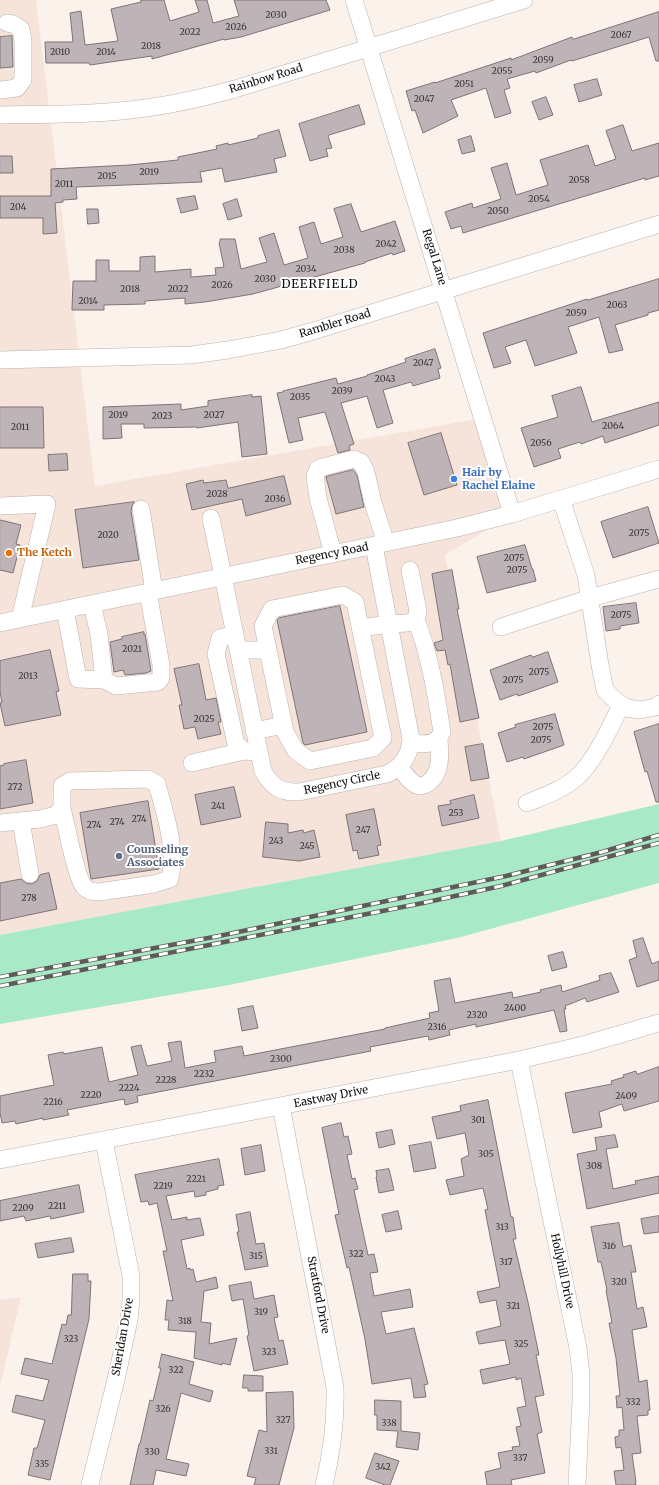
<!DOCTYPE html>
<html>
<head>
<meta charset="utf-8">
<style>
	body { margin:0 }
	canvas { display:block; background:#fcf2ec }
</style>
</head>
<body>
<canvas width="659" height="1485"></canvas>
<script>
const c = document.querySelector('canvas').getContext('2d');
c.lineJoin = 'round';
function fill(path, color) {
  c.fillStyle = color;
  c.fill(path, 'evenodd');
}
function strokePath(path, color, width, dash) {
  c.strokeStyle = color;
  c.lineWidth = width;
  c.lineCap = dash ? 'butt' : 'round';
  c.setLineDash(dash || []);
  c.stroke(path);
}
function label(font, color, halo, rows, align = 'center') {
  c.font = font + ' Merriweather,serif';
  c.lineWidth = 4;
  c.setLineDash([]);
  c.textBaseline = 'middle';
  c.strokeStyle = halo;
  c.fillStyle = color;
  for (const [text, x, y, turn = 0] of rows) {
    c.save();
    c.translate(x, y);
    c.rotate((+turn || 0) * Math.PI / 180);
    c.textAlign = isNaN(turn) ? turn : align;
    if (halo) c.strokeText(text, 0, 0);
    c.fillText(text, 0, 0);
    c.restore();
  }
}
fill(new Path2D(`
	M0,0h36l59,486 388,-68 29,96 -67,41 56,286 -501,94z
	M21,1297l-21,90v-87z`), '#f6e4da');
fill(new Path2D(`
	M659,804v79l-202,55 -228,47 -229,39v-89l501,-94z`), '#a8e9c7');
const building = new Path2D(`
	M141,0h23l6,21 29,-9 -4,-12h12l6,23 26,-7 -5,-16h92l4,10 -89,27 -17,3v-1l-72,20v-3l-62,9 -1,-2h-43l-1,-21h28l-3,-29 11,-2 4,34 33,-4 -7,-32 30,-7z
	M659,12v49h-3l-7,-24 -77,24 -1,-1 -35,13 -1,-2 -28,8 3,9 -6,2 7,23 -16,5 -9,-30 -35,12 7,16 -35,17 -8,-23 -3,1 -6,-20 29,-9v1l76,-25v2l61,-23 1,2z
	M12,36l1,31 -13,1v-31z
	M597,79l5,16 -23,7 -5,-17z
	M546,97l7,18 -14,5 -7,-18z
	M359,105l6,19 -36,11 -1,1 4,12 -6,1 2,7 -18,5 -11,-37z
	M623,125l9,26 27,-8v33l-14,4v-2l-182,55 -2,-7 -10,3 -6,-17 27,-9 1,5 28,-9 -10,-31 16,-5 9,32 32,-10 -8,-25 48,-15 7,21 21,-7 -10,-28z
	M279,130l7,26 -12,3 3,13 -52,10 -3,-14 -22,4 2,10 -126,5 1,12 -14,1v2l-8,1 2,30 -14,1v-16h-43v-22h51v-27l79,-4 48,-5v-3l39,-8 -1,-3 12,-3v2l30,-7v-2z
	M471,136l4,15 -13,3 -4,-14z
	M0,156h12l1,17h-13z
	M195,196l3,13 -17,4 -4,-14z
	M237,199l5,17 -14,4 -5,-16z
	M351,204l10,28 34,-11 10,30 -12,4 -1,-2 -27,9v1l-112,31 -48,8 -20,2v-6l-40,3v3l-41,1v5h-32l1,-29h23v-21h13v11h31v-14l15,-1v16l36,-3v8l25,-2 -1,-7 9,-1 -5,-24 1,-1v-3h15l6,30 26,-7 -8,-24 15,-5 10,32 24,-7 -9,-31 15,-5 7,22 22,-7 -9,-28z
	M87,209h11l1,14 -11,1z
	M659,279v31l-11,3v2l-33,10 8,25 -14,3 -10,-36 -31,10 9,26 -42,13 -9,-26 -21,7 6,16 -17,5 -11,-35 104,-34v1z
	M435,349l6,19 -3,1 2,9 -27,8 -2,-4 -28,8 10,33 -16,5 -10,-32 -26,7 13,41 -5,2 1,4 -12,3 -13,-41 -27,6 5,22 -14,3 -12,-50 6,-1v-1l53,-13 2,6 29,-8v-1l39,-13 -1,-3z
	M581,387l11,35 67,-20v23l-54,18 -2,-7 -22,8 -1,-2 -22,7 3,9 -27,9 -13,-39 37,-11 -6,-21z
	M252,395v2l9,-1 6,58 -25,3 -4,-35 -41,6v-1l-53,1v-4h-23l1,14 -19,1v-32l78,-3v6l27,-4v-5z
	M0,407h43l1,41h-44z
	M441,433l16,52 -33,10 -16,-52z
	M67,454l1,16 -19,1 -1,-16z
	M353,470l4,5 7,32 -28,7 -10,-37z
	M284,476l7,28 -45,12 -4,-17 -50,11 -6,-26 17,-4 1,3 22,-3 2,8z
	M134,502l-2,4 -1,5 8,49 -56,8 -8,-58z
	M648,507l11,36 -46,15 -12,-36z
	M0,520l21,5 -5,19 4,1 -7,28 -13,-3z
	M525,545l7,24h1l3,12 -49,12 -10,-36z
	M452,570l7,39h-2l22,109 -19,4 -10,-58 -2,1 -3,-15 -8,1 -3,-8 9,-3 -11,-66z
	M636,603l3,20 -19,3v3l-14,2 -3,-24z
	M340,606l27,126 -62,13 -2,-2 -26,-123 2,-2z
	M144,632v3l1,-1 6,37 -5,2 -21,2 -2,-5 -9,2 -4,-30 12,-3v-2z
	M50,650l9,41 -3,1 5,23 -56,11 -5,-23 2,-1 -2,-10v-31z
	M548,652l10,30 -31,11 -9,3 -1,-2 -17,6 -10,-30 41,-15 1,2z
	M199,664l7,36 10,-2 5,24h-3l3,12 -23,5 -3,-12 -11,2 -5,-24h3l-8,-36z
	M555,714l9,31 -40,14 -1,-2 -16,5 -9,-29 18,-6 -1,-2z
	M659,724v78h-3l-9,-31 -2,1 -11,-40z
	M483,744l6,34 -18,3 -6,-34z
	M26,760l7,43 -33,6v-43l4,-1v-1z
	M234,787l7,30 -40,8 -6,-30z
	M474,795l5,23 -37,8 -4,-20 13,-2 -1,-3z
	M148,801l11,68 -68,10 -11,-66z
	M374,809l7,36 -4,1 2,9 -20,4 -2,-9 -4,1 -7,-36z
	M266,822l22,2v9l15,-3 1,3 10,-3 6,27 -21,4 -36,-4z
	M49,873l8,36 -57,12v-38l21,-4 5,4 6,1 5,-3 3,-6z
	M643,938l9,26 7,-3v19l-22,7 -8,-27 8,-3 -4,-16z
	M563,952l4,15 -15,4 -4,-15z
	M611,973l8,19 -32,10 -2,-4 -20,8 1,3h-2l3,22 -7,1 -6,-22 -78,17v-3l-27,6 1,5 -21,5 -1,-4 -58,11 1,4 -234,45 1,6 -13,3 -1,-6 -57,11 2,5 -26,5v-2l-27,6 -1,-3 -13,2 -2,-10v-17l54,-11 -6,-30 15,-3 1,2 38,-7 7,35 29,-7 -7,-28 10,-2 6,21 25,-5 -4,-18 13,-2 4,27 31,-6 -2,-11 28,-5 2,10 141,-27v-1l45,-10 -1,-5 10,-2 -5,-30 16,-3 5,25 57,-11 1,6 28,-6 -1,-2 21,-5 1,7 38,-12 -1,-4z
	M253,1006l5,22 -16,3 -4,-22z
	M659,1067v34l-35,10 -2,-7 -23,8 3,15 -29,6 -8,-40 47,-9 -1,-3 13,-4 -1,-2 13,-4 1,3z
	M488,1100l23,117h2l3,22h-3l15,63 11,53h-3l8,40 -9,2 7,35 -5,2 8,39 -34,7 1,5h-25l-2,-13 16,-4 -3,-15 15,-3 -1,-3 8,-1 -4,-19 5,-1 -4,-18 9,-2 -5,-28 -5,2v-3l-33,7 -3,-14 30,-6 -5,-24 -26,4 -3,-12 25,-6 -5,-26 -16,3 -3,-11 23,-5 -15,-77 3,-1 -5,-21 -33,7 -4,-15 18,-4 -3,-17 8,-4 -4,-22 -28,6 -5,-22 29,-6 -1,-5z
	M341,1123l3,14 4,-1 4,18 -5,1 5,24 3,-1 3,11 -4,1 14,65 6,-1 4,18 -8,1 4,23 36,-7 3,18 -32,5 5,22 28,-6 14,56 -4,1 2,12 -12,1 -3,-20 -39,6 -7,-45 -16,-72 -2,1 -12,-53 4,-1 -17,-86z
	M392,1130l3,14 -16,4 -3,-15z
	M615,1135l3,12 -12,2 7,40 23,-5 -1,-3 24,-5v17l-72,16 -10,-55 20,-4 -2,-12z
	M431,1142l5,26 -22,4 -5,-26z
	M261,1145l4,26 -20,4 -4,-26z
	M219,1159l5,26 -6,1v3l-12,3v3l-11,2 -1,-6 -28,5 6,24 15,-3v3l13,-2 4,17 -23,5 6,29 3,-1v2l3,-1 3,13 20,-5 2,11 -14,3 -3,31 10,1 -2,21 28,-6 -7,27 -8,-2v2l-28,-7 2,-26 -28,-2 1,-10h-4l2,-20 6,1 -10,-50h4l-10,-48 -8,2 -1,-4 -7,1 -6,-27z
	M389,1169l5,21 -15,3 -3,-16 1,-1 -1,-5z
	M79,1185l5,27 -33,7 -1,-3 -24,5 -2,-5 -24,5v-20z
	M398,1211l4,18 -16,3 -4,-17z
	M250,1212l6,32 8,-1 4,23 -23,4 -8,-38h2l-3,-17z
	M659,1216v16l-15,2 -3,-15z
	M619,1223l4,24 8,-2 5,27h-5l6,37 6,-2 4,20 -15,3 7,52 8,-2 3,30h-2v5l-11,1 4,37 -9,1 4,28h-1l1,3h-20l-2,-14 10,-1 -3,-23 -5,1 -1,-11 4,-1v-6h5l-2,-23 -5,1 -1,-12h4l-4,-38 -7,-35h3l-6,-33h1l-6,-28h-3l-7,-35z
	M71,1238l3,14 -36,6 -3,-14z
	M73,1274h15v7h3l-2,38 -39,161 -22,-5 6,-27h3l8,-28 -33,-8 4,-17 27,6 6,-21 -28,-6 4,-16 27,6 10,-40 4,1 2,-10h3z
	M251,1282l3,17 20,-4 4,22 -4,1 5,23 4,-1 5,24 -34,7 -7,-35 2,-1 -6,-36 -11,2 -3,-15z
	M162,1354l32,8 -5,22 24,7 -3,11 -29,-9 -15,66 23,5 -3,12 -30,-6 -3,15h-23l9,-41h1l10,-44 3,1 8,-33h-2z
	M244,1375l19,1v15h-15v-3h-5z
	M293,1392l1,36 -15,57h-25l2,-7 -9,-2 12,-46 8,2 -1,-39z
	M375,1400l26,1v30l19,2 -2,17 -22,-3 2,-16 -21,-1v-15h-2z
	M375,1453l24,8 -9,24h-5l-19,-7z`);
fill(building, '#beb3b6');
strokePath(building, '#7e7477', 1);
const minor = new Path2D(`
	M354,0l158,514
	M0,90l17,-2 6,-8v-39l-2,-12 -8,-5 -6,-1
	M0,115c48,-1 98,0 146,-7 30,-4 60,-11 89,-19l289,-89
	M0,360l191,-5 37,-5 53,-10 29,-8 349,-108
	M561,499l25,76 14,90 5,25 11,11 11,7 12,2 17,-3 3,-3
	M0,506l47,-2 -27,115
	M141,509l13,82
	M211,518l52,253c9,16 18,22 36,21l88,-18c15,-7 23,-19 24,-35l-37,-193
	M333,554l-15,-56 -3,-22 3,-7 5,-2 31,-8 7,3 5,10 7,31 13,40
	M92,604l7,30 5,46 12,6 42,-4 3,-4v-13l-13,-73
	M65,609l13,70 26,1
	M0,623l457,-95 55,-14 147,-45
	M501,627l89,-29 69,-19
	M360,628l29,-4 18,-1 9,-3 2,-9 -8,-41
	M235,634l-15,4 -4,16 20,90 8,7 14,1
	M238,650h30l17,82 11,19 14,10 63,-13 10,-10 -28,-136 -12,-7 -71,14 -9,17 5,24
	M254,731l30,-6
	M411,744c14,-1 24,3 31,-12 -6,-38 -12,-77 -26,-112
	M192,763l52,-12
	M399,767c5,6 12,17 20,19 4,0 6,-1 9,-3 14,-10 12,-28 11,-44
	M527,803c17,-7 35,-13 49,-25 18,-15 35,-52 45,-73
	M21,821l9,53
	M0,823l40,-4 16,-4 6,-7v-22l8,-5 78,-2 9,5c8,30 20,64 13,95l-16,5 -55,8c-5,0 -11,-1 -15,-5 -8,-10 -18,-63 -22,-79
	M519,1060l59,288 3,26v26l-4,85
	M281,1106l54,281c1,34 -3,65 -11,98
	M0,1160l519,-100 64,-15 76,-22
	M90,1485l27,-110 12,-55 2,-21v-23l-27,-135`);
strokePath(minor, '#bbb1ac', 18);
strokePath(minor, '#fff', 17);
const rail = new Path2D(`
	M0,977l219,-41 287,-60 96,-24 57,-17
	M0,986l423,-83 78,-17 158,-43`);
strokePath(rail, '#605b58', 4.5);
strokePath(rail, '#fff', 3, [9]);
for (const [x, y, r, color] of [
	[454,479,4,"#3f7fe0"],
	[9,553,4,"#e8710a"],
	[119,856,4,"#5c6f8a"]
]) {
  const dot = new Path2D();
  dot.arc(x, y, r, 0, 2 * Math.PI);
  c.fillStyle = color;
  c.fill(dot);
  strokePath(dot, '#fff', 1.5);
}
label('9px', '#3c3736', null, [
	["2030",276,15],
	["2026",236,27],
	["2022",190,32],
	["2067",621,35],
	["2018",151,46],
	["2010",60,52],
	["2014",106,52],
	["2059",543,60],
	["2055",502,71],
	["2051",464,84],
	["2047",424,99],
	["2019",149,172],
	["2015",107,176],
	["2058",579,180],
	["2011",64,184],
	["2054",539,199],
	["204",18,207],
	["2050",498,211],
	["2042",386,244],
	["2038",344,250],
	["2034",306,269],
	["2030",265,279],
	["2026",222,285],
	["2018",130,289],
	["2022",178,289],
	["2014",88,301],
	["2063",617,305],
	["2059",576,313],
	["2047",423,363],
	["2043",385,379],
	["2039",342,391],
	["2035",300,397],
	["2019",118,415],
	["2027",214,415],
	["2023",162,416],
	["2064",613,426],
	["2011",20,427],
	["2056",541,443],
	["2028",217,494],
	["2036",275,499],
	["2075",639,533],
	["2020",108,535],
	["2075",514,558],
	["2075",517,570],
	["2075",621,615],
	["2021",132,649],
	["2075",539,672],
	["2013",28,676],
	["2075",513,680],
	["2025",204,719],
	["2075",543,727],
	["2075",541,740],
	["272",15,787],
	["241",218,806],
	["253",456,813],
	["274",139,819],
	["274",117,822],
	["274",94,825],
	["247",363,830],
	["243",276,841],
	["245",307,846],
	["278",29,898],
	["2400",515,1008],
	["2320",477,1015],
	["2316",437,1027],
	["2300",281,1059],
	["2232",204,1074],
	["2228",166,1080],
	["2224",129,1088],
	["2220",91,1095],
	["2409",626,1096],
	["2216",53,1102],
	["301",478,1120],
	["305",486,1154],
	["308",594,1166],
	["2221",196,1179],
	["2219",163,1186],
	["2211",57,1206],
	["2209",23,1208],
	["313",502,1227],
	["316",609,1246],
	["322",356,1254],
	["315",256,1256],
	["317",506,1262],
	["320",619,1282],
	["321",513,1306],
	["319",261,1312],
	["318",185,1321],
	["323",71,1339],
	["325",521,1344],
	["323",269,1352],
	["322",176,1370],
	["332",633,1402],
	["326",163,1409],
	["327",283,1420],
	["338",389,1423],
	["331",271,1451],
	["330",152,1452],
	["337",520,1458],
	["335",42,1464],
	["342",383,1467]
]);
label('11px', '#110e0c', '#fff', [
	["Rainbow Road",266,79,-17],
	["Regal Lane",434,257,73],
	["Rambler Road",335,324,-17],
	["Regency Road",332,554,-11],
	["Regency Circle",342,783,-12],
	["Eastway Drive",331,1097,-11],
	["Hollyhill Drive",562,1271,78],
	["Stratford Drive",318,1295,79],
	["Sheridan Drive",123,1337,-80]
]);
label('bold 11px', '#366cbe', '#fff', [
	["Hair by",462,473],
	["Rachel Elaine",462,486]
], 'left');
label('bold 11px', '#c56008', '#fff', [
	["The Ketch",17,553]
], 'left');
label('bold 11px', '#4e5e75', '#fff', [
	["Counseling",127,850],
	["Associates",127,863]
], 'left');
c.letterSpacing = '1px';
label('12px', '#110e0c', '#fff', [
	["DEERFIELD",320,285]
]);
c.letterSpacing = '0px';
</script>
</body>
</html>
